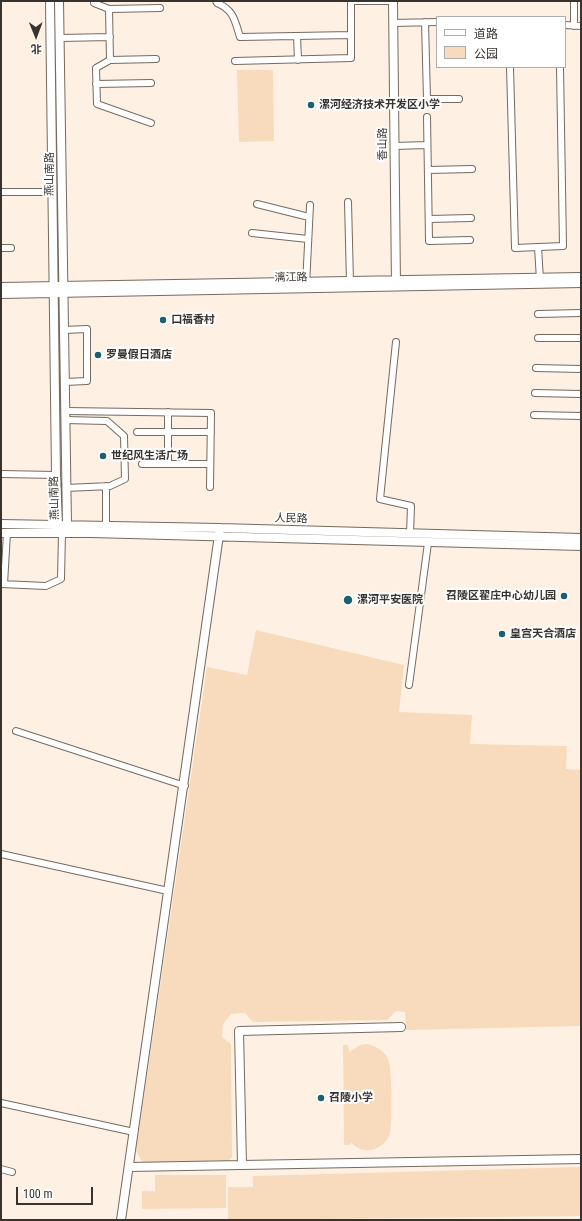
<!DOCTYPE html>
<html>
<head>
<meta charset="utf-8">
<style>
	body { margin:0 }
	#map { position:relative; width:582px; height:1221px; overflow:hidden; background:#fef1e4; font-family:"Roboto Condensed","Noto Sans SC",sans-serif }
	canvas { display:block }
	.frame { position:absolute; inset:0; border:2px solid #38332e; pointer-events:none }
	.legend { position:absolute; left:436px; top:16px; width:130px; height:52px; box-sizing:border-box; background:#fff; border:1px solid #afadab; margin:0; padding:5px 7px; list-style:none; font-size:12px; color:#38332e }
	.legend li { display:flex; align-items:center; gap:8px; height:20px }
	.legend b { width:20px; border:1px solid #afadab }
	.north { position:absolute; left:16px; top:16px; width:40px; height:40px; -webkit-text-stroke:3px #fff; paint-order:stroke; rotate:179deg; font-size:11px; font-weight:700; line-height:16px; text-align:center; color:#38332e }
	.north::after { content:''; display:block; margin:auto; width:14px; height:18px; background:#38332e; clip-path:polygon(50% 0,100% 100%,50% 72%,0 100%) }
	.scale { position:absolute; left:16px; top:1187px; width:77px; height:18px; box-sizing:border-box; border:2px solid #38332e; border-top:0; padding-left:5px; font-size:12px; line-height:14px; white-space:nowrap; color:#38332e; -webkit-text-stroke:3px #fff; paint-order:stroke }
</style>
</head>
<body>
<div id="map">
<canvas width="582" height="1221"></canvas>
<div class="frame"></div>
<ul class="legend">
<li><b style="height:5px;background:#fff"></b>道路</li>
<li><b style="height:11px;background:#f8dabc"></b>公园</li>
</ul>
<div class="north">北</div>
<div class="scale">100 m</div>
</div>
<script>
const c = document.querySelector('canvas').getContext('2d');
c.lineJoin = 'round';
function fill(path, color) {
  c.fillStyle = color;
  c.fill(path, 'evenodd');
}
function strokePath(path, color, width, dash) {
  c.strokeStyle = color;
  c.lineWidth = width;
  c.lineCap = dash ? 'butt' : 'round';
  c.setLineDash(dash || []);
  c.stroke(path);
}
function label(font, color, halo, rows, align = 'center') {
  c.font = font + ' "Roboto Condensed","Noto Sans SC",sans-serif';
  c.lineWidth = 4;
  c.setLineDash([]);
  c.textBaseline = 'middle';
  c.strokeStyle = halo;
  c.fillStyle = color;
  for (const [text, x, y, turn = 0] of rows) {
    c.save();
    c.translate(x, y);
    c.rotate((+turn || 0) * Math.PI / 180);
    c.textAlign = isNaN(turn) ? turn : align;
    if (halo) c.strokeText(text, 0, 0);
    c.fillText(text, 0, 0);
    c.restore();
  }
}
fill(new Path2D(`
	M237,70h36l1,71 -35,1z
	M256,630l148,35 -5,47 73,3 -2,29 97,2 -1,23 15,1v256l-175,4 -1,-18 -9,-1 -9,9 -134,2 -8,-9 -14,1 -8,10 -1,13 9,7 1,113 -4,4 -85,2 -7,-12 71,-484 40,8z
	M366,1044c10,2 18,6 22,15 4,7 5,70 1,77 -7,15 -27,20 -38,6l-1,3h-6l-1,-100h5l1,7 11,-7z
	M581,1167v49l-353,4v-33h25v-11z
	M155,1175h71v33l-84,1v-18h12l1,2z`), '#f8dabc');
const street = new Path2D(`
	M94,1v2l15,6 1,51 -14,8 1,36 54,19
	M216,1l1,2c17,7 18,18 23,34l111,-2v-34
	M351,1h42
	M574,1v25
	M109,9l51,-1
	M425,22l2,77h32
	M393,23l44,-1
	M565,25l16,1
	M297,36l1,24
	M60,38l50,-1
	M110,60l46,-1
	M235,61l116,-3v-23
	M510,67l5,181 48,-2 -3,-179
	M96,84l55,-1
	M427,117l2,124 41,-1
	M394,146l33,-1
	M428,170l44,-1
	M1,192h52
	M348,202l2,80
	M257,204l52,13
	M429,219l42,-1
	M252,233l56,6
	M538,247l2,33
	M1,248h10
	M306,285l4,-80
	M538,314l43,-1
	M63,330l24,-1v52l-23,1
	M538,338h43
	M396,342l-16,157 31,7 -1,28
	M536,368l45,1
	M535,393l46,1
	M65,411l146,2 -1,74
	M168,412v52
	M534,415l47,1
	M65,420l42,1 17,15 1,43 -15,7 -44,2
	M137,432h74
	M142,464h68
	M1,474l55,1
	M106,486v40
	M1,584l45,2 15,-7 1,-46
	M4,584l3,-51
	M409,685l19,-142
	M16,731l169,55
	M1,854l167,37
	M1,1103l133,29
	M1,1169l11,3`);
const secondary = new Path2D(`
	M50,1l6,474 2,50 2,4
	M59,1l8,524 -2,4
	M393,1l3,285
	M1,287l580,-10
	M1,294l580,-11
	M1,524l219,4 361,10
	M1,533h90l490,13
	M242,1165l-3,-134 162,-4
	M129,1167l452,-8
	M121,1220l99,-692`);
strokePath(street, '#756a5f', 8);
strokePath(secondary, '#756a5f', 10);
strokePath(street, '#fff', 6);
strokePath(secondary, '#fff', 8);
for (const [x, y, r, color] of [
	[311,105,4,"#196071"],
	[163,320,4,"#196071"],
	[98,355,4,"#196071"],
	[103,456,4,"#196071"],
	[564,596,4,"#196071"],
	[348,600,5,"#196071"],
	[502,634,4,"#196071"],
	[321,1098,4,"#196071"]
]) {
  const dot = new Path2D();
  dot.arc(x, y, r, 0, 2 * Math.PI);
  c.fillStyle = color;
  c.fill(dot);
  strokePath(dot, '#fff', 1.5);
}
label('bold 11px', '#38332e', '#fff', [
	["漯河经济技术开发区小学",319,105],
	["口福香村",171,320],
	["罗曼假日酒店",106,355],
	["世纪风生活广场",111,456],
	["召陵区翟庄中心幼儿园",556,596,"right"],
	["漯河平安医院",357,600],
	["皇宫天合酒店",510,634],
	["召陵小学",329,1098]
], 'left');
label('11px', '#38332e', '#fff', [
	["香山路",383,144,-90],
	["燕山南路",50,174,-90],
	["漓江路",291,278,-1],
	["燕山南路",55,498,-91],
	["人民路",291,519,2]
]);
</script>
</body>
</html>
